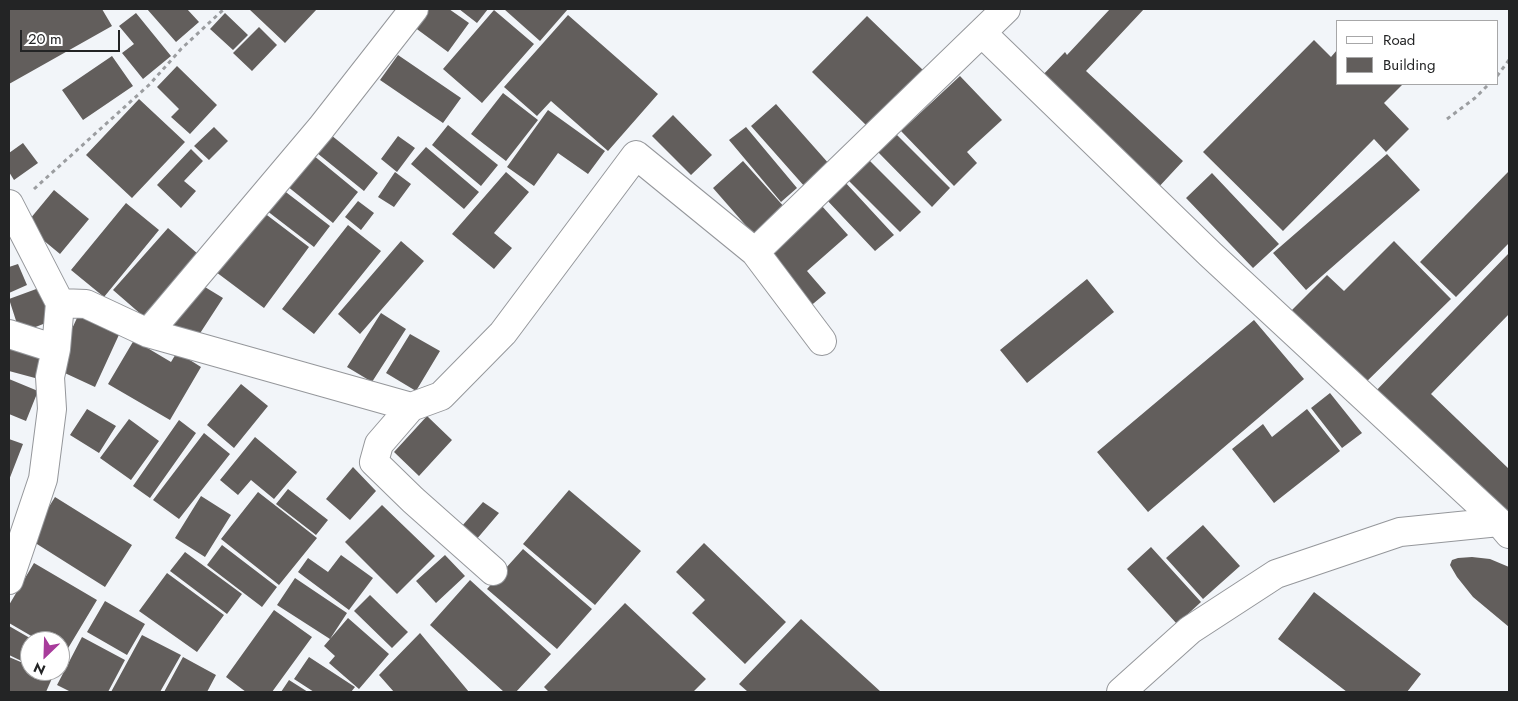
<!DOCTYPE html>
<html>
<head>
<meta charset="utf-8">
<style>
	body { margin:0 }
	#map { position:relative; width:1518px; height:701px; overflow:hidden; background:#f2f5f9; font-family:Jost,sans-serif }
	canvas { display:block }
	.frame { position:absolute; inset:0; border:10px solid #232425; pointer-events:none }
	.legend { position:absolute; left:1336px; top:20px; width:162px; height:65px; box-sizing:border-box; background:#fff; border:1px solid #a7a7a8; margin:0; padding:6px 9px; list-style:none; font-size:15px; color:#232425 }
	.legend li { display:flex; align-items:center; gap:10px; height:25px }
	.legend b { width:25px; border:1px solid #a7a7a8 }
	.north { position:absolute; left:20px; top:631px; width:50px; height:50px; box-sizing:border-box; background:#fff; border:1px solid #a7a7a8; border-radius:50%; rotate:204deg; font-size:14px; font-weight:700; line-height:20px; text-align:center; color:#232425 }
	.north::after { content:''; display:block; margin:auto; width:18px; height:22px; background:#a83c9b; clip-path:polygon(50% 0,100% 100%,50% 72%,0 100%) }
	.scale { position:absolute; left:20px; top:30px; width:100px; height:22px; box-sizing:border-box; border:2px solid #232425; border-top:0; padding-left:6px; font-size:15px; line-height:18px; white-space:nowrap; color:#232425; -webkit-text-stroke:4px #fff; paint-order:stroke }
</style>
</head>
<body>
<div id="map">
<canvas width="1518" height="701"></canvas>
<div class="frame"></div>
<ul class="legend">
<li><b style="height:6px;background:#fff"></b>Road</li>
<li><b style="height:14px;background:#625e5c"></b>Building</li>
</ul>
<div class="north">N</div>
<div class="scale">20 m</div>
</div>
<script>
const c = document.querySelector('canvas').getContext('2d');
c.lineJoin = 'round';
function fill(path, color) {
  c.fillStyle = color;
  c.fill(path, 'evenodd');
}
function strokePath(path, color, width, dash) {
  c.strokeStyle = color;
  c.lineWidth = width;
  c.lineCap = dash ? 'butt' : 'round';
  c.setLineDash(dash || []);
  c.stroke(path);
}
fill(new Path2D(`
	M9,9h93l10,17 -103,58z
	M147,9h40l12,13 -23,20z
	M249,9h68l-32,34z
	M422,9h27l20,14 -21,29 -38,-28z
	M459,9h29l-11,14z
	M504,9h64l-28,32z
	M1110,9h34l-58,62 97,90 -27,29 -118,-110 27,-28 2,3z
	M494,10l40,34 -52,59 -39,-34z
	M136,13l35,43 -28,23 -21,-26 12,-9 -15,-18z
	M225,13l23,22 -15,15 -23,-21z
	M568,15l90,79 -50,57 -57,-50 -14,15 -33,-29z
	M867,16l57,55 -56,56 -56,-55z
	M259,27l18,18 -25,26 -19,-18z
	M1314,40l17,17 6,-7v34h66l-19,19 25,26 -23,23 -12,-13 -91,92 -80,-79z
	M398,55l63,43 -18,25 -63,-43z
	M112,56l21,30 -50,34 -21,-30z
	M177,66l40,39 -27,29 -19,-17 8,-8 -22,-22z
	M960,76l42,44 -35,32 10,11 -23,23 -53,-55z
	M503,93l35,27 -32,41 -35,-27z
	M139,99l46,43 -53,56 -46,-43z
	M776,104l54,61 -25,22 -54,-61z
	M548,110l57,41 -17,23 -30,-21 -24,33 -27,-19z
	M673,115l39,40 -21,20 -39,-39z
	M448,125l50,40 -17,21 -49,-41z
	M214,127l14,14 -19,19 -15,-14z
	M746,127l51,61 -16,14 -52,-62z
	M895,133l55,55 -18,19 -55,-56z
	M331,135l47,38 -14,18 -47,-38z
	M398,136l17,12 -18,24 -16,-13z
	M23,143l15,20 -24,17 -5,-8v-19z
	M426,147l53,45 -15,17 -53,-45z
	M191,149l12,12 -19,20 12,10 -15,17 -24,-23z
	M1387,154l33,36 -114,100 -33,-37z
	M313,155l45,37 -25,31 -46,-37z
	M865,156l56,56 -21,20 -56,-56z
	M743,161l43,48 -31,27 -42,-48z
	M1509,171v72l-53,54 -36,-35z
	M395,172l16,12 -17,23 -16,-10z
	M506,172l23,20 -35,41 18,15 -18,21 -42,-35z
	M1212,173l67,71 -26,24 -67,-70z
	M844,181l50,54 -19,16 -50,-53z
	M278,186l52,40 -16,21 -52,-40z
	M54,190l35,29 -29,35 -35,-29z
	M358,201l16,12 -13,17 -16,-13z
	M126,203l33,27 -55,67 -33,-27z
	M821,205l27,30 -41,36 19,22 -18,15 -46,-52z
	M259,209l50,38 -45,61 -52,-39z
	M348,225l33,26 -67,83 -32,-25z
	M168,228l30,26 -55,62 -30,-26z
	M401,241l23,20 -64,73 -22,-20z
	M1394,241l57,58 -90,88 -73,-73 39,-39 17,16z
	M1509,253v61l-78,80 78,75v60l-138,-133z
	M18,264l9,21 -18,8v-26z
	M1087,279l27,33 -87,71 -27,-33z
	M200,284l23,14 -28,43 -23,-14z
	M39,288l12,33 -31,12 -11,-34z
	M82,307l41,19 -28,61 -41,-19z
	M381,313l25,16 -34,53 -25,-15z
	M1254,320l50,59 -156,133 -51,-60z
	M410,334l30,17 -24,40 -30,-18z
	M9,340l34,10 -8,28 -26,-7z
	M134,340l37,22 6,-10 24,15 -31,53 -62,-36z
	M9,379l29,12 -12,30 -17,-7z
	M241,384l27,22 -34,42 -27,-23z
	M1330,393l32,40 -20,15 -31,-40z
	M87,409l29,17 -17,27 -29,-18z
	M1307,409l33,42 -66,52 -42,-54 31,-25 9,13z
	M427,416l25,24 -33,36 -25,-24z
	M129,419l30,22 -28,39 -31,-22z
	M179,420l17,13 -46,65 -17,-12z
	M204,433l26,21 -51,65 -26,-19z
	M255,437l42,35 -23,27 -23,-19 -13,15 -18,-15z
	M9,439l14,5 -14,36z
	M353,467l23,24 -26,29 -24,-21z
	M288,489l40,31 -12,15 -40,-31z
	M569,490l72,61 -46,54 -72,-61z
	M258,492l59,46 -38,47 -58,-46z
	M201,496l30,19 -26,42 -30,-19z
	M55,497l77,48 -27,42 -76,-48z
	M483,502l16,11 -29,34 -15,-13z
	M382,505l53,51 -38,38 -52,-52z
	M1203,525l37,41 -37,33 -37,-41z
	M704,543l82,79 -41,42 -53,-51 13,-13 -29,-28z
	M222,545l55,42 -15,20 -55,-42z
	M1151,547l50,55 -24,22 -50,-55z
	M523,549l69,60 -35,40 -70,-60z
	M185,552l57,42 -15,20 -57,-43z
	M341,555l32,23 -24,32 -51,-38 10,-14 20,14z
	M445,555l20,21 -29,27 -20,-22z
	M1472,557l18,2 19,8v60l-36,-30 -16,-20 -7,-12 2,-5 6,-2z
	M34,563l63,37 -33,55 -4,-2v-12h-20l-31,-18v-18z
	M167,573l57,42 -27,37 -58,-41z
	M295,578l52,35 -17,26 -53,-34z
	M470,580l81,74 -35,38h-12l-74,-67z
	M1314,592l107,82 -14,18h-60l-69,-53z
	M370,595l38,37 -16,16 -38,-37z
	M105,601l40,23 -18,31 -40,-23z
	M625,603l81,76 -13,13h-144l-5,-5z
	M274,610l38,27 -40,55h-26l-20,-15z
	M348,618l41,36 -30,35 -30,-26 6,-7 -11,-10z
	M801,619l80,73h-133l-9,-8z
	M9,626l26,15h-5v24l-21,-10z
	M420,633l49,59h-75l-15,-17z
	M142,635l39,20 -21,37h-49z
	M82,637l43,23 -17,32h-37l-14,-7z
	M9,657l21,9v5h11l12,5 -7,16h-37z
	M183,657l33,18 -9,17h-43z
	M309,657l46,30 -4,5h-37l-20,-13z
	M44,671h12l-2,4z
	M289,680l19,12h-27z`), '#625e5c');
const street = new Path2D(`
	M982,33l228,221 289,268 10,12
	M9,204l51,99 -4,46 -6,28 2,32 -9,70 -34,101
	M755,252l251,-243
	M60,303l26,1 62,29 263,74 30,-11 62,-63 133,-178 119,97 67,89
	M148,333l173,-205 93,-119
	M9,334l47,15
	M411,407l-32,37 -5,18 39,38 80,71
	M1121,692l69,-62 86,-56 124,-42 99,-10`);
strokePath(street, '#95979b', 30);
strokePath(new Path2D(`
	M1497,76l12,-16
	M1447,119l28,-21 14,-14
	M34,189l116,-105 31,-35 43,-40`), '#9b9da0', 3, [4, 4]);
strokePath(street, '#fff', 28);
</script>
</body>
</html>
